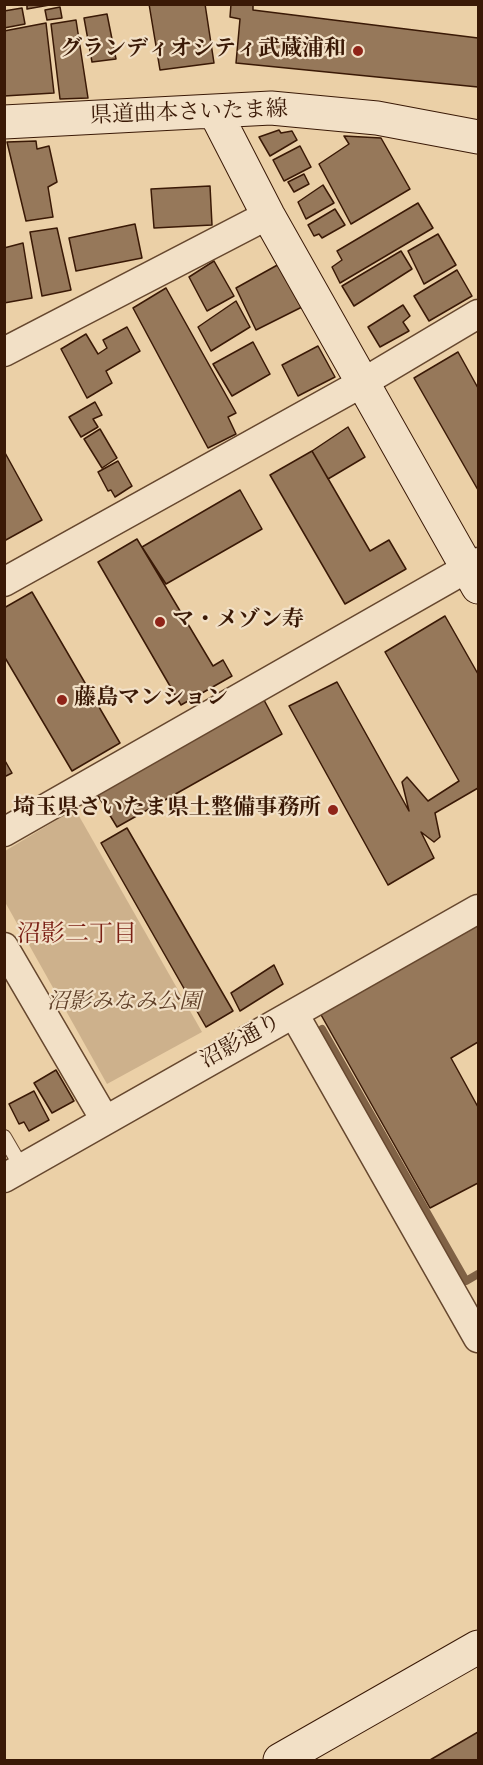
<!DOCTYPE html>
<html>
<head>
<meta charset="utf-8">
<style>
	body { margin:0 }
	#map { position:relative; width:483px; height:1765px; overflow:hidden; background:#ebd0a7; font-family:"Sorts Mill Goudy",serif }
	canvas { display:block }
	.frame { position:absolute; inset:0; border:6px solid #3a1906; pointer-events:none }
</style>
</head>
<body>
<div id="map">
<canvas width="483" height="1765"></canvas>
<div class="frame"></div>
</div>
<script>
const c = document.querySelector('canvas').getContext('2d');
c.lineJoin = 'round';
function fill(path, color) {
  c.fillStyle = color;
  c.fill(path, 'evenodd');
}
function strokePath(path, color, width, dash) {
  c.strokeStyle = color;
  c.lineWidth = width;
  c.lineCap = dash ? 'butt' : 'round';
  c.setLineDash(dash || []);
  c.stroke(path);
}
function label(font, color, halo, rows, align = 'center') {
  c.font = font + ' "Sorts Mill Goudy","Noto Serif JP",serif';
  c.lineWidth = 4.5;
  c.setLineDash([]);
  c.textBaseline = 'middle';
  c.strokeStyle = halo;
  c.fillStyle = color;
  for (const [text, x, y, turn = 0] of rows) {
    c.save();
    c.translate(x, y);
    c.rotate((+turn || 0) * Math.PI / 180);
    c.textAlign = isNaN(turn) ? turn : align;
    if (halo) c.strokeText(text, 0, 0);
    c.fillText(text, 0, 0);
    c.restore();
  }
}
fill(new Path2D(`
	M75,809l127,223 -95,52 -102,-182v-51z`), '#cdb18c');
strokePath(new Path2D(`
	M322,1029l144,252 12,-7`), '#806246', 8);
const building = new Path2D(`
	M27,4h28l-28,5z
	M149,4h56l9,59 -54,7z
	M231,4h22v6l225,28v49l-242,-24 4,-44 -10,-2z
	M60,7l2,11 -15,2 -2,-10z
	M22,8l3,16 -21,4v-17z
	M107,14l9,45 -24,3 -8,-44z
	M76,20l12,78 -28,1 -9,-75z
	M46,23l8,70 -50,3v-65z
	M279,130l2,3 11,-2 5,9 -27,16 -11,-19z
	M344,136l37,2 29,51 -59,35 -32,-60 30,-20z
	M36,141l1,8 12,-3 8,36 -9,5 5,30 -27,4 -19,-79z
	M300,146l11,21 -27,14 -11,-21z
	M304,174l5,10 -15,8 -6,-10z
	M323,185l11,18 -28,16 -8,-17z
	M210,186l2,39 -58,3 -3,-39z
	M418,203l15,25 -93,55 -8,-16 10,-7 -5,-9z
	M335,209l10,16 -23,13 -3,-4 -5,2 -6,-11z
	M135,224l7,34 -66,13 -7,-33z
	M57,228l14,62 -29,6 -12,-64z
	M438,234l18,31 -32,19 -16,-33z
	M23,243l9,55 -28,5v-55z
	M401,251l11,18 -58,37 -12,-20z
	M214,261l20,35 -27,15 -18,-34z
	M281,263l23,43 -48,24 -20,-42z
	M457,270l15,26 -43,25 -15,-25z
	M166,288l70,125 -8,4 8,17 -28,14 -75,-140z
	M236,301l14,26 -39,24 -13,-24z
	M403,305l7,11 -7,6 6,9 -29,16 -12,-20z
	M127,327l13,24 -34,20 6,12 -25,15 -26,-49 25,-15 12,20 9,-6 -4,-8z
	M253,342l17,32 -38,22 -19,-32z
	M318,346l17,31 -37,19 -16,-31z
	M458,352l20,36v102l-64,-112z
	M95,402l7,13 -9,4 5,8 -17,10 -12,-20z
	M348,427l17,30 -37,22 -16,-28z
	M100,429l17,29 -15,10 -18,-29z
	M4,451l38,69 -38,21z
	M312,451l58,100 19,-11 17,29 -61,35 -75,-129z
	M118,461l14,25 -17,11 -4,-7 -3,1 -10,-19z
	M240,490l22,39 -96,55 -24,-37z
	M137,539l76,127 10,-6 9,16 -51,29 -83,-143z
	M32,592l88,151 -48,28 -68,-115v-48z
	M445,616l33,58v114l-43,25 5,24 -6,5 -13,-10 13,26 -46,27 -99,-179 48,-24 72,129 -7,-29 5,-5 21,24 31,-20 -74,-129z
	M264,700l18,34 -165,93 -20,-33z
	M4,759l8,14 -8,4z
	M127,828l106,183 -27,16 -105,-184z
	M478,924v118l-27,16 27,49v76l-48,25 -110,-195z
	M274,965l9,19 -43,27 -9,-18z
	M56,1070l18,31 -22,12 -18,-30z
	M34,1091l15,29 -20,11 -5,-9 -5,2 -10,-20z
	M478,1732v28h-48z`);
fill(building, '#96785a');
strokePath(building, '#3a1906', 1.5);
const lane = new Path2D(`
	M4,1137l18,31`);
const street = new Path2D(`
	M4,352l264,-137
	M4,582l358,-199 116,-69
	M4,832l474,-270
	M4,947l101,173
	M294,1014l184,324
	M4,1178l474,-269`);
const secondary = new Path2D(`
	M215,112l53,103 210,372
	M4,122l267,-14 106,10 101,19
	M280,1760l198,-113`);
strokePath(lane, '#66472e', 16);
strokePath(street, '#66472e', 31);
strokePath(secondary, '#3a1906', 35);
strokePath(lane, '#f2e0c6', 14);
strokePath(street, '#f2e0c6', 28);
strokePath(secondary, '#f2e0c6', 33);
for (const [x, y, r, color] of [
	[358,51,6,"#8f2418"],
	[160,622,6,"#8f2418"],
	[62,700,6,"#8f2418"],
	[333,810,6,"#8f2418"]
]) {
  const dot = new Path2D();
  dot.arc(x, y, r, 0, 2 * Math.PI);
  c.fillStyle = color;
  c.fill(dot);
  strokePath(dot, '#f2e0c6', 2);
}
label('bold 22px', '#3a1906', '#f2e0c6', [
	["グランディオシティ武蔵浦和",346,51],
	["マ・メゾン寿",172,622,"left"],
	["藤島マンション",74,700,"left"],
	["埼玉県さいたま県土整備事務所",321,810]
], 'right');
label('22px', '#3a1906', '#f2e0c6', [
	["県道曲本さいたま線",189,115,-2],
	["沼影通り",242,1043,-29]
]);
label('italic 22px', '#5f3f28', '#f2e0c6', [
	["沼影みなみ公園",124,1004]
]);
label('24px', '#7a1f14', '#f2e0c6', [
	["沼影二丁目",77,937]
]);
</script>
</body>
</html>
